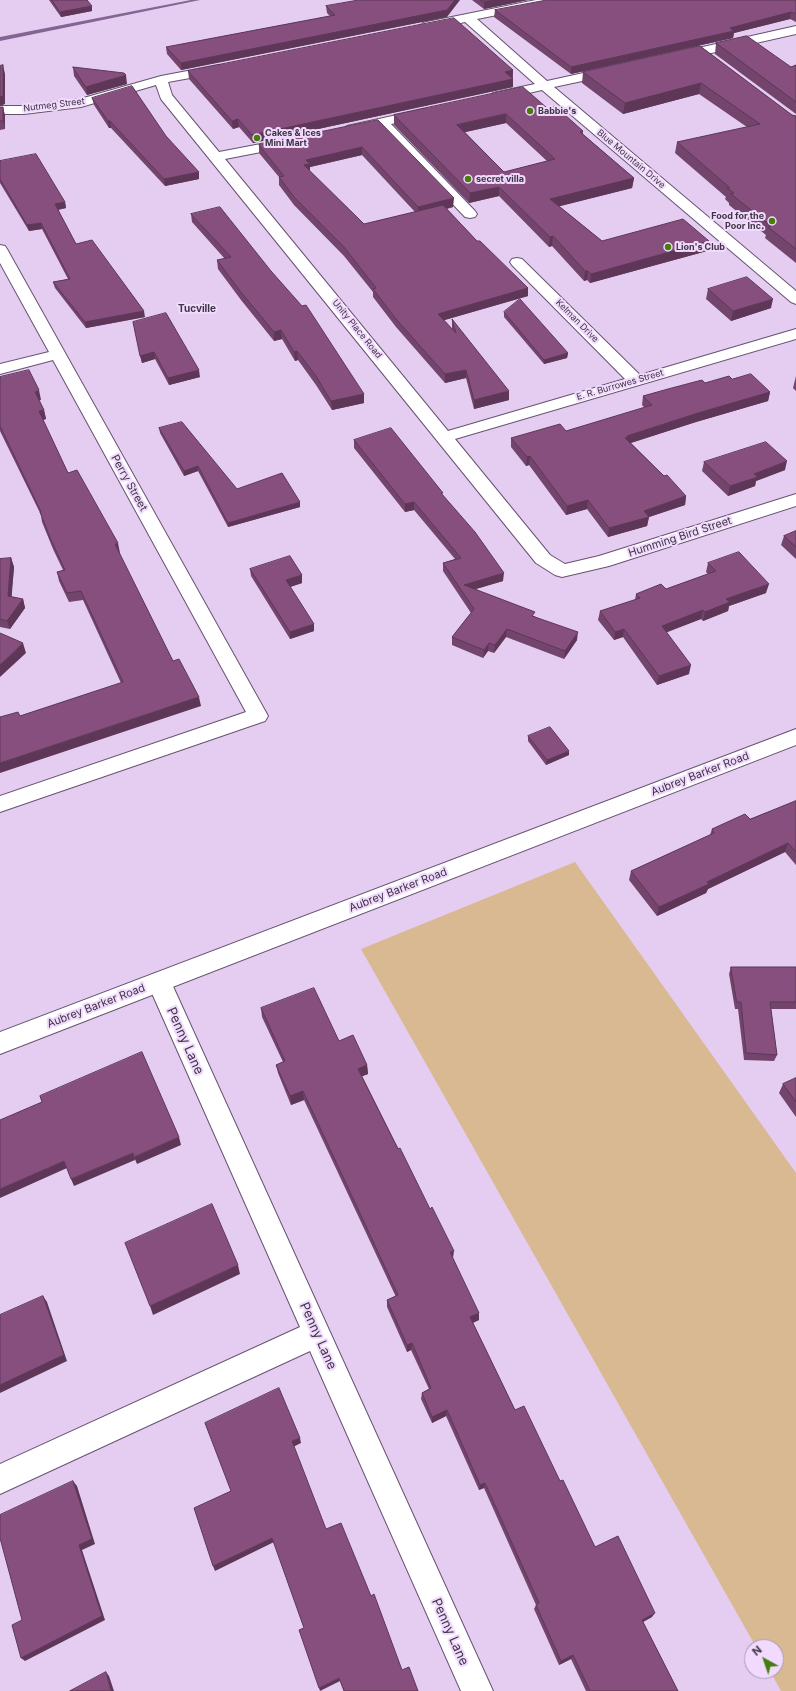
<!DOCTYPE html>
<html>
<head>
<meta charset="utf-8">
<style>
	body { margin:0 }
	#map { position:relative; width:796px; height:1691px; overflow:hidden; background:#e4cdf1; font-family:Inter,sans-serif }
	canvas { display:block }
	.north { position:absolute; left:744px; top:1639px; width:40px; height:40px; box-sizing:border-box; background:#f1dafe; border:1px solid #a998b3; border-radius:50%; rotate:320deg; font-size:11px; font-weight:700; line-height:16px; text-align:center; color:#3e3543 }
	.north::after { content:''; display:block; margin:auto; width:14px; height:18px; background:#477c0f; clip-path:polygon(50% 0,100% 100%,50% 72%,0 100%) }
</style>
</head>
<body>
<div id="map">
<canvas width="796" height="1691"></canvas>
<div class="north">N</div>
</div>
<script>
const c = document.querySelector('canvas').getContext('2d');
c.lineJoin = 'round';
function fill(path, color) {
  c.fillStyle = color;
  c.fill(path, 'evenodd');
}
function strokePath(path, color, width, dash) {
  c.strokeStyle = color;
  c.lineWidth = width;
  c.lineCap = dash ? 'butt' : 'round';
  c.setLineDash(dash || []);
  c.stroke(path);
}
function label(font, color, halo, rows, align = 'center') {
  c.font = font + ' Inter,sans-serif';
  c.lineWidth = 4;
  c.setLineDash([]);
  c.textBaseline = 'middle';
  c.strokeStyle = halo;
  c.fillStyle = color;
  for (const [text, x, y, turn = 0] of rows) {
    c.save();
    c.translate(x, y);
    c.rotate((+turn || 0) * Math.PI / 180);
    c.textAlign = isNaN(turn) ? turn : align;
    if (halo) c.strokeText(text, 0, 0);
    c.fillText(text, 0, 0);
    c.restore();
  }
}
fill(new Path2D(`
	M575,862l221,311v518h-15l-11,-20h6v-24h-20l-395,-698z`), '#d8b992');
fill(new Path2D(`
	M191,0h9l-200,41v-4z`), '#836492');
const minor = new Path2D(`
	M536,0h23l-2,2 -4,2 -76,15 70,62 64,-14 4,1 2,3 -2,3 -61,13 242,204v13l-5,-2 -249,-212 -44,10 -5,-1 -1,-3 1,-3 42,-9 -70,-62 -38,8 -4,-1 -2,-3 2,-3 4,-1z
	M796,26v8l-120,27 -4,-1 -2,-3 2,-3 4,-1z
	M219,65l4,1 2,3 -2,3 -55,10 4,13 47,57 68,-13 5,1 2,3 -2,3 -67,13 223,272 177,-52 -113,-114 -2,-3 2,-3 5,-1 5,1 118,116 156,-46v10l-341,100 95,116 15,9 34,-8 197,-62v12l-187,60 -47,11 -7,-2 -19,-12 -375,-464 -5,-14 -75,22 -57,7h-24v-8h24l56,-7 81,-23z
	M424,109l5,1 2,3 -2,3 -38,8 84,87 2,3 -2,3 -5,1 -5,-1 -86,-90 -27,6 -5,-1 -2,-3 2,-3z
	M0,245l5,1 2,3 261,467 -3,5 -265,91v-16l246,-84 -193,-352 -53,14v-10l49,-12 -49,-89z
	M159,972l8,3 4,7 322,709h-32l-151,-340 -310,143v-30l300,-137 -153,-345 4,-7z`);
const tertiary = new Path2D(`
	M796,729v16l-796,309v-22z`);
strokePath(minor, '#665271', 2);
strokePath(tertiary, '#665271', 2);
fill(minor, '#fff');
fill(tertiary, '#fff');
fill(new Path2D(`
	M49,0h38l5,11 -31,6z
	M472,0h56l-44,9z
	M796,0v22l-6,-3 -56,14 -1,5 -162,36 -77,-57 1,-7z
	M326,6l121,11 -266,53 -14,-16 -1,-7 164,-31 -3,-3z
	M716,43l75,24 5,-2v49l-81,-60z
	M700,46l92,69 4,1v147l-31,-25 1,-3 -37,-30v-2l-4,-4 1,-2 -51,-44 2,-11 70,-15 -48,-33 -76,20 -41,-31 1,-11z
	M73,67l54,17 -40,11 -13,-19z
	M513,70v17l-260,56 -14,-16 -6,2 -44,-50 -1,-8z
	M92,98l74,38 33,43 -34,7 -54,-58h-2l-15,-23z
	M0,107h3l2,9v13l-5,1z
	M547,108l36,23v3l51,44 -2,10 -73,18 43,35h107l-2,10 -117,32 -3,-3 -3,1 -32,-35 -3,1 -50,-51 -30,7 -75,-78v-10zM506,123l41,38 -43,11 -39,-40z
	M378,120l75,87 -6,2 30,32 51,47v8l-84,24 8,9v-10l57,81 -35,9 -8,-31 -21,5 -49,-56 -23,-30v-5l-29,-36 -50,-51 -15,-20v-8l-20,-24v-8zM362,155l53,57 -51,12 -54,-52v-5z
	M0,161l65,41 1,6 -8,2 18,34 69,73 -59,11 -31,-40 -2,-6 15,-3 -26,-50 -13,2 -29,-48z
	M191,214l173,180v9l-32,7 -16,-25 -18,-25 -3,1 -13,-22 -8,2 -33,-41 -23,-31 -1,-9 8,-1 -33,-37z
	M708,289l63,19 -40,13 -25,-22z
	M504,312l64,41 -1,5 -23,6 -40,-47z
	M133,322l67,55 -31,8 -14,-26 -13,4z
	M796,376v15l-3,-3z
	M0,377l41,23h-2l5,10 2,9 -3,1 25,53 52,80h-1l54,108 28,45 -181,10 101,-33 -38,-83 -14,2 -10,-21 -2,-9 6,-2 -10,-21 -11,-27 -1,-7 -41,-84z
	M732,379l38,13 -2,9 -72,21 -65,21 33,33 22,20 -1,9 -36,12 -2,9 -39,11 -21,-28 -21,6 -37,-50 -3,1 -15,-19v-9l55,-7 79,-23 -3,-3 1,-9 62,-13z
	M159,428l78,61 63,18 -72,20 -30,-56 -14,5 -24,-43z
	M354,440l89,56 60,85 -28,8 59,27 43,24 -13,19 -58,-22 -12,16 -6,-2 -5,7 -31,-13v-8l19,-24 -28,-42v-8l12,-4 -41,-49 -9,2 -51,-64z
	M704,462l81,8 -29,11 -1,5 -27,10 -26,-25z
	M796,531v28l-15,-14 3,-9z
	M11,558l3,9 -3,30 12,2 2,9 -15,21 -10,-2v-68z
	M708,563l58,30 -37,13 -1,5 -25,10 -2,-2 -35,13 23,42 -32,11 -34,-48 -9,3 -16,-20 2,-9 35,-11 1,-6 30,-5 42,-15 -2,-2z
	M250,569l52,6v8l-12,4 24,44 -24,8 -39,-63z
	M528,736l41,19 -23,10 -18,-24z
	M796,801v64l-11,-13 -77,37 -2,4 -49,23 -28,-36 2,-9 79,-36 2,-6 38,-10z
	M731,967h65v42h-25l6,46 -3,6 -30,-1 -6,-51h-3l-6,-35z
	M261,1008l78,33 28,24 1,9 -6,2 91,182 26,62 -6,3 42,87 45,71 35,66 57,70 -9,5 35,69h-92l-15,-32 -12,6 -25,-56 2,-4 -52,-117 -5,2 -33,-74 -14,7 -11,-24 1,-6 7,-4 -18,-39 -4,2 -20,-45v-7l9,-3 -92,-197 -13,5 -13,-32 -2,-8 7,-3 -21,-45z
	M796,1078v39l-17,-24 4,-9z`), '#73446c');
fill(new Path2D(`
	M455,0h5l-13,17 -266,53v-7z
	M495,0h33l-44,9v-7z
	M92,6v5l-31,6 -1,-5z
	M791,12l-1,7 -56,14 -1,5 -162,36v-7l159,-39z
	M3,65l2,9v30l-5,2v-9z
	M513,70l-1,8 -7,-6z
	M126,75l1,9 -40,11 -1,-8z
	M513,79v8l-260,56 -1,-8z
	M701,83l-2,11 -76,20 2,-11z
	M3,107l2,9v13l-2,-8z
	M506,114v9l-49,11v-9z
	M238,119l1,8 -6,2 -1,-8z
	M108,121h2l1,7h-2z
	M362,147v8l-52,12v6l-6,-8 2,-5z
	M199,172v7l-34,7 -1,-7z
	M634,178l-2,10 -83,21 1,-10z
	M499,187v9l-30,7 1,-10z
	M454,198l-1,9 -35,8v-8z
	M65,202l1,6 -10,2 -1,-6z
	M41,223l1,6 -13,2 -2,-6z
	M553,236l-1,10 -3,1 1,-10z
	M709,241l-2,10 -117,32 1,-9z
	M585,271h3l-1,9 -3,1z
	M528,288v8l-90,26v-8z
	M773,299l-2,9 -40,13 2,-10z
	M144,311l1,6 -59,11 -1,-6z
	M281,330l1,9 -8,2v-9z
	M297,351l1,9 -3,1 -1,-9z
	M154,352l1,7 -13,4 -2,-7z
	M568,353l-1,5 -23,6v-4z
	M199,370l1,7 -31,8 -1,-7z
	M466,370v8l-21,5v-9z
	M39,390l2,10 -4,1 -2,-9z
	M509,391v9l-35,9v-9z
	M770,392l-2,9 -72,21 -69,22 -2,-6 2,-2 71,-23z
	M364,394v9l-32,7 -1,-9z
	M44,410l2,9 -5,1 -2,-9z
	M530,456l-1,9 -3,1 1,-9z
	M787,461l-2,9 -29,11 -1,5 -27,10 2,-10 24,-12z
	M198,466v5l-14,5v-5z
	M686,496l-1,9 -36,12 -2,9 -39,11 1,-9 35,-17z
	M588,500l-1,9 -21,6 1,-9z
	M300,502v5l-72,20v-4z
	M414,502v8l-9,2v-8z
	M118,543l2,10 -3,1 -2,-10z
	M11,558l3,9 -3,38 -3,-9z
	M504,573l-1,8 -40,12 1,-8z
	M302,575v8l-15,5 -1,-8z
	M769,584l-3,9 -37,13 -1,5 -25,10 2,-9 21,-13z
	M23,599l2,9 -15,21 -3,-8z
	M703,610l-2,9 -41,16 2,-9z
	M314,624v7l-24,8v-7z
	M507,629l-1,8 -12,16 1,-8z
	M624,629l-1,8 -9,3 1,-8z
	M578,632l-1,8 -13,19 1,-8z
	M23,643l3,10 -26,24v-12z
	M489,643l-1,8 -5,7 1,-8z
	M691,665l-2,9 -32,11 2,-9z
	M199,697l2,9 -201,67v-10z
	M569,751v4l-23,10 1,-5z
	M788,843l-3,9 -77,37 -2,4 -49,23 2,-9 48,-25z
	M367,1065l1,9 -10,4v-9z
	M303,1091l1,9 -13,5 -1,-9z
	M179,1137l2,8 -44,19 -3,-7z
	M133,1153l2,7 -61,26 -3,-7z
	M64,1161l3,7 -67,30v-9z
	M454,1251l-1,7 -3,-6z
	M238,1265l2,9 -87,41 -3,-9z
	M43,1296l4,6 20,59 -67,32v-8z
	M479,1313v7l-10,4 1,-7z
	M412,1343l-1,7 -4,2v-7z
	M447,1410l-1,6 -14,7v-6z
	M300,1438l1,5 -8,4 -1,-6z
	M73,1481l4,5 18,58 -13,6 23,70 -80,41 -4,-3 58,-113z
	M485,1483l-1,5 -5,2 1,-5z
	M272,1538l2,4 -59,29 -2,-5z
	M655,1613l-3,4 -13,7 3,-4z
	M573,1655l-2,4 -12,6 2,-4z
	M106,1672l3,4 5,15h-3z
	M339,1678l1,3 -20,10 -1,-3z`), '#5e3758');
const building = new Path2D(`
	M52,0h35l5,6 -32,6z
	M359,0h96l-8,10 -266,53 -15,-16 169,-32 -9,-9z
	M481,0h14l-11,2z
	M547,0h249v14l-5,-2 -61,16 4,3 -163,36 -76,-57z
	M454,18l59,52 -8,2 8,7 -261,56 -14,-16 -6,2 -44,-50z
	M747,36l44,31 5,-2v37l-80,-59z
	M700,46l92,69 4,1v133l-28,-22 3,-1 -40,-32 3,-1 -7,-5h3l-53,-46 83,-18 -59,-41 -76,20 -42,-31z
	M3,65v31l-3,1v-31z
	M73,67l51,6 2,2 -40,12z
	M132,86l34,50 33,36 -35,7 -54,-58h-2l-16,-23z
	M523,87l24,21 8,-2 28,25 -3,1 54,46 -84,21 52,42 81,-22 26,22 -118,33 -3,-3h-3l-32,-35 -3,1 -51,-50 -29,6 -76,-78zM506,114l49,45 -51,13 -47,-47z
	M0,107h3v14h-3z
	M378,120l76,78 -36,9 -56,-60 -56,13 4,4 -6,1 60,59 79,-19 34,36h3l48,47 -90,26 18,19 -4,-14 57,72 -35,9 -8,-30 -21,4 -49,-55 -23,-30 3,-1 -32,-41 -50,-50 -15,-20 5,-1 -25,-31z
	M36,154l29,48 -10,2 21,40 16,-4 52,71 -59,11 -32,-40 17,-3 -29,-56 -14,2 -27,-46v-18z
	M220,207l51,64 31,35 4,-1 58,89 -33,7 -15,-25 -19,-25 -3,1 -13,-22 -7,2 -34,-41 -23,-31 14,-3 -40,-43z
	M747,277l26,22 -40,12 -25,-22z
	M520,299l48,54 -24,7 -40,-48z
	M166,313l33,57 -31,8 -14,-26 -14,4 -7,-34z
	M29,370l10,20 -4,2 9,18 -5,1 29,62 9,-3 41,73 -3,1 58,117 6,-2 20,38 -199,66v-46l18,-5 2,4 103,-34 -42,-91 -14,2 -10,-21 8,-2 -14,-30 -11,-28h1l-41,-86v-49z
	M751,374l19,18 -72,21 -71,23 1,1 -3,1 39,38 3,-1 19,21 -42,15 5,6 -40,11 -21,-28 -21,6 -37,-50 -3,1 -16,-19 49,-14 6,7 86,-26 -9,-9 25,-7 34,-9 3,3 24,-7 3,3z
	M182,422l55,67 45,-16 18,29 -72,21 -30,-57 -14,5 -25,-43z
	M391,428l52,65h-2l34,39 29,41 -40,12 71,27 -3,4 46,16 -13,19 -58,-22 -12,16 -6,-2 -5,7 -32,-13 22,-28 -31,-46 18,-5 -47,-56 -9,2 -51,-64z
	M766,442l21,19 -33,13 4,3 -28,9 -26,-24z
	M796,531v16l-12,-11z
	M739,552l30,32 -43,15 4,3 -25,10 -2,-2 -41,16 29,39 -32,11 -35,-47 -9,3 -15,-21 40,-13 -4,-4 25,-10 5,5 50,-18 -8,-8z
	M290,556l12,19 -16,5 28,44 -24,8 -40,-63z
	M11,558l-3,38 15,3 -16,22 -7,-2v-60z
	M0,633l23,10 -23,22z
	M550,727l19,24 -22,9 -19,-24z
	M796,801v51l-8,-9 -81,39 2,2 -50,23 -28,-36 83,-38 -2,-4 33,-15 5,5z
	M731,967h65v35h-26l7,53 -31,-2 -5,-51h-4z
	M314,988l25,53 14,-6 14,30 -9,4 40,80 2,-1 30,61 2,-2 22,44 -4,1 29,61 -9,4 45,93 9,-4 36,75 3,-1 32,67 23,-11 37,77 -13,7 36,71h-88l-17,-36 -12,6 -25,-56 3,-2 -54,-120 -5,2 -33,-75 -15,7 -10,-24 9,-5 -19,-45 -5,2 -20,-45 11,-5 -95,-204 -13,5 -14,-31 9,-4 -24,-53z
	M142,1052l37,85 -45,20 -1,-4 -62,26 -7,-18 -64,28v-69l42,-18 -2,-6z
	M796,1078v24l-13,-18z
	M212,1204l26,61 -88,41 -25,-63z
	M43,1296l21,59 -64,30v-70z
	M279,1388l21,50 -8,3 34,88 15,-6 30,73 3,-2 28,76 7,-3 9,24h-74l-5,-13 -20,10 -20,-58 5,-2 -32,-90 -59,28 -19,-58 37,-17 -26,-68z
	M73,1481l19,58 -13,6 23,71 -81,42 -9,-33 10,-5 -22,-82v-23z
	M106,1672l5,19h-41z`);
fill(building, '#864f7d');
strokePath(building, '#5e3758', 1);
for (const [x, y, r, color] of [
	[530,111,4,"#477c0f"],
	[257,138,4,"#477c0f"],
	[468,179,4,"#477c0f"],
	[772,221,4,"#477c0f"],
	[668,247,4,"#477c0f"]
]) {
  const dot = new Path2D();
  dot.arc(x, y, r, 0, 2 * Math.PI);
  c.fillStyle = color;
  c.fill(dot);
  strokePath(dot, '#f1dafe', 1.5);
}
label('9px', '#3e3543', '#f1dafe', [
	["Nutmeg Street",54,105,-7],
	["Blue Mountain Drive",631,159,40],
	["Kelman Drive",577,321,45],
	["Unity Place Road",357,329,51],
	["E. R. Burrowes Street",620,385,-16]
]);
label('bold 9px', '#3e3543', '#f1dafe', [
	["Babbie's",538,111],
	["Cakes & Ices",265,133],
	["Mini Mart",265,143],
	["secret villa",476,179],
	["Food for the",764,216,"right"],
	["Poor Inc.",764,226,"right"],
	["Lion's Club",676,247]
], 'left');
label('bold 10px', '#3e3543', '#f1dafe', [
	["Tucville",197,309]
]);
label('11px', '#3e3543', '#f1dafe', [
	["Perry Street",129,483,61],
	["Humming Bird Street",680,537,-18],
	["Aubrey Barker Road",700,774,-21],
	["Aubrey Barker Road",398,890,-21],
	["Aubrey Barker Road",96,1006,-21]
]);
label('13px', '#3e3543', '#f1dafe', [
	["Penny Lane",185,1041,66],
	["Penny Lane",318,1336,66],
	["Penny Lane",450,1632,66]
]);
</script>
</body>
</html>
